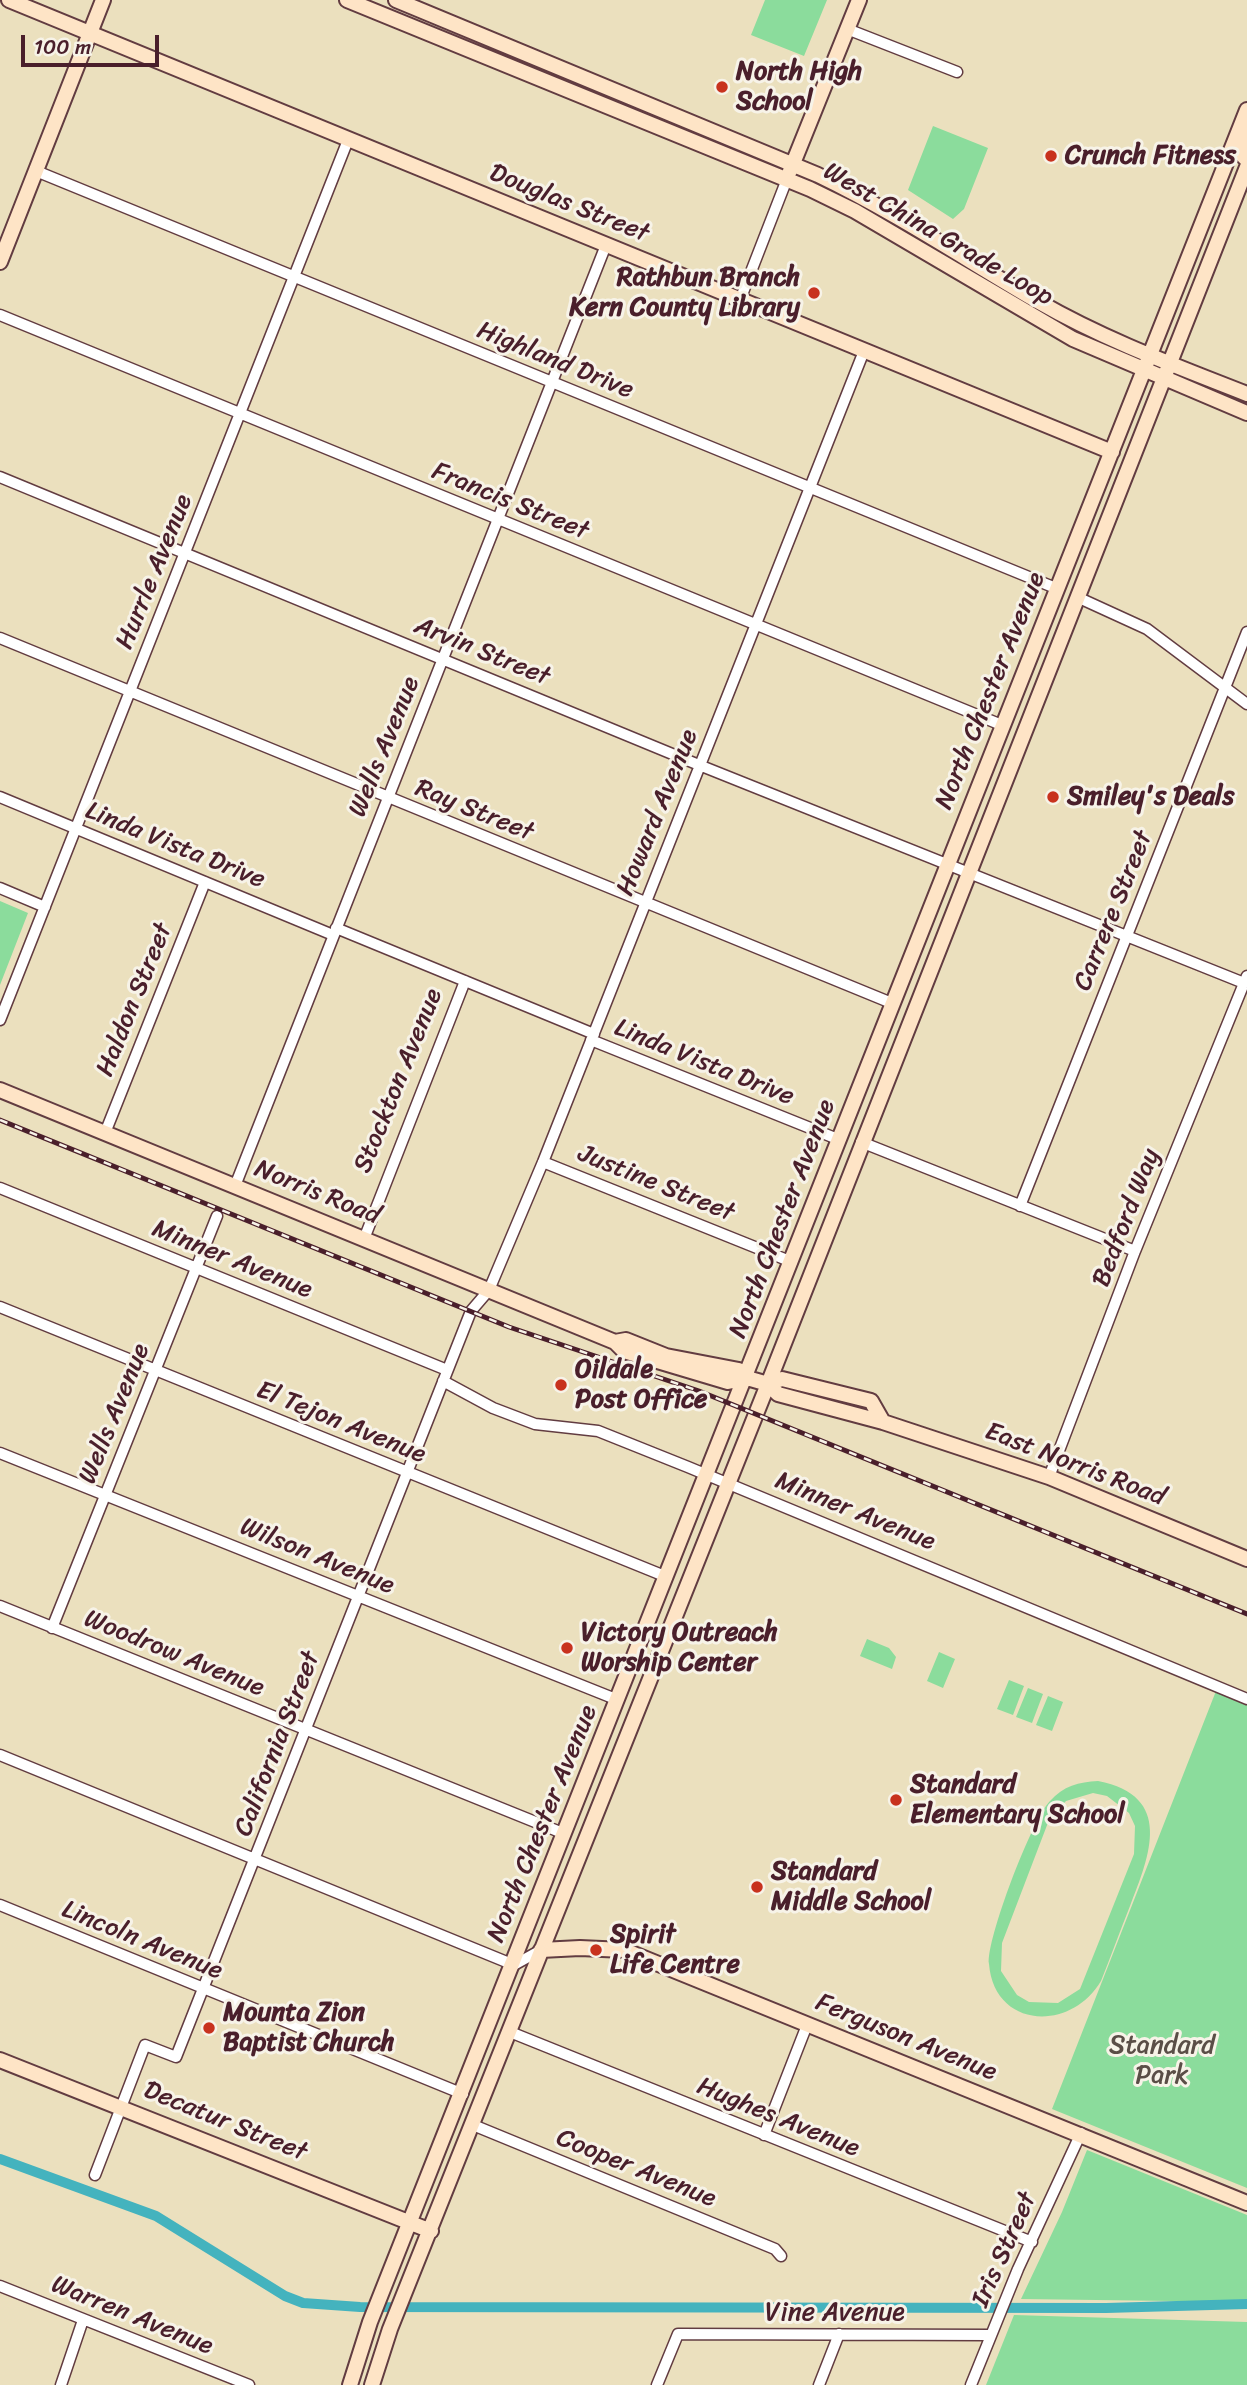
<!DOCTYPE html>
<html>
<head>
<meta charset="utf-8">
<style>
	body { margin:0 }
	#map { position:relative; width:1247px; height:2385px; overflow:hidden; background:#ebe0be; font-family:Sriracha,sans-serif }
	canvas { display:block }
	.scale { position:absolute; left:21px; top:35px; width:138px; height:32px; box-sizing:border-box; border:4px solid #4a1f2b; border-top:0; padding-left:9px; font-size:21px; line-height:24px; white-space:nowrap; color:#4a1f2b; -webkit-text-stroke:5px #f7f3e8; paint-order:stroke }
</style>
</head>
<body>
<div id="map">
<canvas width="1247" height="2385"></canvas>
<div class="scale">100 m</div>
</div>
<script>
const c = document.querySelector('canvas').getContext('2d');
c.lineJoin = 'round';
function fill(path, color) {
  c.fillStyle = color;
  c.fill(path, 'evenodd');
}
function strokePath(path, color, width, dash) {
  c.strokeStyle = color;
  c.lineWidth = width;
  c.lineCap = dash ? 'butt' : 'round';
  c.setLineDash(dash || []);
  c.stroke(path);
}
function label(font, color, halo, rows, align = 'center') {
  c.font = font + ' Sriracha,sans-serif';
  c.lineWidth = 6;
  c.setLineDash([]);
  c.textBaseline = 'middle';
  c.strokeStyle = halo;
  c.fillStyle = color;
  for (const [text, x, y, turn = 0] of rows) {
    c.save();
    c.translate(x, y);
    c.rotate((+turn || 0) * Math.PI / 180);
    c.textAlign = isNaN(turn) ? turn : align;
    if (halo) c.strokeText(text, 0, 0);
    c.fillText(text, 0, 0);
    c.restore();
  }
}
fill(new Path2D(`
	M765,0h62l-23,56 -53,-21z
	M933,126l55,22 -24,61 -11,10 -45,-29z
	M0,901l28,12 -28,72z
	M867,1639l22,9 7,9 -4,12 -32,-13z
	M939,1652l16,7 -12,29 -16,-7z
	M1009,1680l15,6 -11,29 -16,-6z
	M1028,1688l15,6 -11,29 -16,-6z
	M1216,1691l31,12v485l-195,-79z
	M1048,1696l15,6 -11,29 -16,-6z
	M1098,1781c76,15 52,74 32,125 -10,25 -19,50 -29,75 -31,52 -107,47 -112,-17 -3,-24 43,-145 61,-163 13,-15 29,-19 48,-20zM1093,1793l14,3 22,17 6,13 -1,28 -54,135 -22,14 -29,-1 -12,-7 -16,-24 1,-28 47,-123 17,-19z
	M1087,2150l160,65v87l-226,-3 41,-87z
	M1014,2315l233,7v63h-261z`), '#8bdc9c');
strokePath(new Path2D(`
	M0,2159l156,57 129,80 18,7 57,4 746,1 141,-4`), '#44b3be', 10);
const street = new Path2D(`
	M847,29l110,43
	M36,171l1022,418
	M740,300l47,-121
	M0,315l1004,411
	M0,477l699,288 545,218
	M1077,597l70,32 100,75
	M0,638l894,366
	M0,797l333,138
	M0,888l45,19
	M336,928l258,106
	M0,1020l348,-880
	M591,1040l249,100
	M105,1133l100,-251
	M861,1142l274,109
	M543,1162l249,100
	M235,1186l371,-941
	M0,1188l447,182
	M1020,1206l227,-574
	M364,1239l101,-258
	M0,1307l667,270
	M443,1381l50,27 42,16 63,7 90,36 559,232
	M0,1453l618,247
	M1049,1477l86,-226 112,-275
	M0,1606l565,228
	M52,1628l165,-412
	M0,1755l514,210 27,-15
	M0,1905l463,189
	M510,2032l522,210
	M473,2125l302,124 6,7
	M764,2135l43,-110
	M95,2175l50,-130 31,12 295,-746 18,-21 54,-128 321,-811
	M0,2286l249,99
	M61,2385l22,-65
	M657,2385l21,-51 313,1
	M819,2385l20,-51
	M971,2385l47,-116 63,-136`);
const secondary = new Path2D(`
	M9,0l1103,452
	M347,0l463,189 45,22 218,128 174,74
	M396,0l422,175c77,37 147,84 221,127 66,38 137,64 208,92
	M1247,126l-4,30 4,4
	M790,171l69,-171
	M0,262l103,-262
	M0,1090l615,252 9,9 104,31 19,-4 21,6 14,-5 89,22 12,21
	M615,1342l11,-2 40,16 73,14 8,8
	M768,1384l10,10 105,28 166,55 198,82
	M541,1950l39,-2 44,2 623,253
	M0,2060l431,171
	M350,2385l20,-63 877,-2212
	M372,2385l18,-56 378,-945 479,-1217`);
strokePath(street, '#623c41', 13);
strokePath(secondary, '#623c41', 18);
strokePath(street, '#fff', 10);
strokePath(secondary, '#fee4c6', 14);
const rail = new Path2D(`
	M0,1120l509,207 190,64 548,223`);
strokePath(rail, '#4a1f2b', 5);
strokePath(rail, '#f7f3e8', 2.5, [8]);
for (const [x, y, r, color] of [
	[722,87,7,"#c8321e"],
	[1051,156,7,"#c8321e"],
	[814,293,7,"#c8321e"],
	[1053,797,7,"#c8321e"],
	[561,1385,7,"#c8321e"],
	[567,1648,7,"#c8321e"],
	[896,1800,7,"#c8321e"],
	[757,1887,7,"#c8321e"],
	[596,1950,7,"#c8321e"],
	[209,2028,7,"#c8321e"]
]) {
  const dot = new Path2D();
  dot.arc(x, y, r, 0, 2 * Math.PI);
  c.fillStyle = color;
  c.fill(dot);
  strokePath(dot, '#f7f3e8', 2.5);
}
label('bold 26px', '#4a1f2b', '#f7f3e8', [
	["North High",736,72],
	["School",736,102],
	["Crunch Fitness",1065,156],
	["Rathbun Branch",800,278,"right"],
	["Kern County Library",800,308,"right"],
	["Smiley's Deals",1067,797],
	["Oildale",575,1370],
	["Post Office",575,1400],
	["Victory Outreach",581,1633],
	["Worship Center",581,1663],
	["Standard",910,1785],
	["Elementary School",910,1815],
	["Standard",771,1872],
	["Middle School",771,1902],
	["Spirit",610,1935],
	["Life Centre",610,1965],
	["Mounta Zion",223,2013],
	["Baptist Church",223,2043]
], 'left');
label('26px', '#4a1f2b', '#f7f3e8', [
	["Douglas Street",569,204,22],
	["West China Grade Loop",938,235,30],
	["Highland Drive",555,361,22],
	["Francis Street",510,502,22],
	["Hurrle Avenue",155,572,-68],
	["Arvin Street",482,652,22],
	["North Chester Avenue",991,691,-68],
	["Wells Avenue",385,747,-68],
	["Ray Street",474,811,22],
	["Howard Avenue",658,813,-68],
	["Linda Vista Drive",175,846,22],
	["Carrere Street",1114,911,-68],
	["Haldon Street",135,1000,-68],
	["Linda Vista Drive",704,1063,22],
	["Stockton Avenue",399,1081,-68],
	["Justine Street",656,1184,22],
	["Norris Road",317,1193,22],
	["Bedford Way",1127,1218,-69],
	["North Chester Avenue",783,1219,-69],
	["Minner Avenue",232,1260,22],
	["Wells Avenue",115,1414,-68],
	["El Tejon Avenue",341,1423,22],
	["East Norris Road",1075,1465,21],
	["Minner Avenue",855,1512,22],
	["Wilson Avenue",317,1557,22],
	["Woodrow Avenue",174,1654,22],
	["California Street",278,1744,-69],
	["North Chester Avenue",543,1824,-68],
	["Lincoln Avenue",142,1941,22],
	["Ferguson Avenue",906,2038,22],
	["Hughes Avenue",778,2118,22],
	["Decatur Street",225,2122,22],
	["Cooper Avenue",636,2169,22],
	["Iris Street",1005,2250,-66],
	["Vine Avenue",835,2313],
	["Warren Avenue",132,2316,22]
]);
label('26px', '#5a4e47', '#f7f3e8', [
	["Standard",1162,2046],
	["Park",1162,2076]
]);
</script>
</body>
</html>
